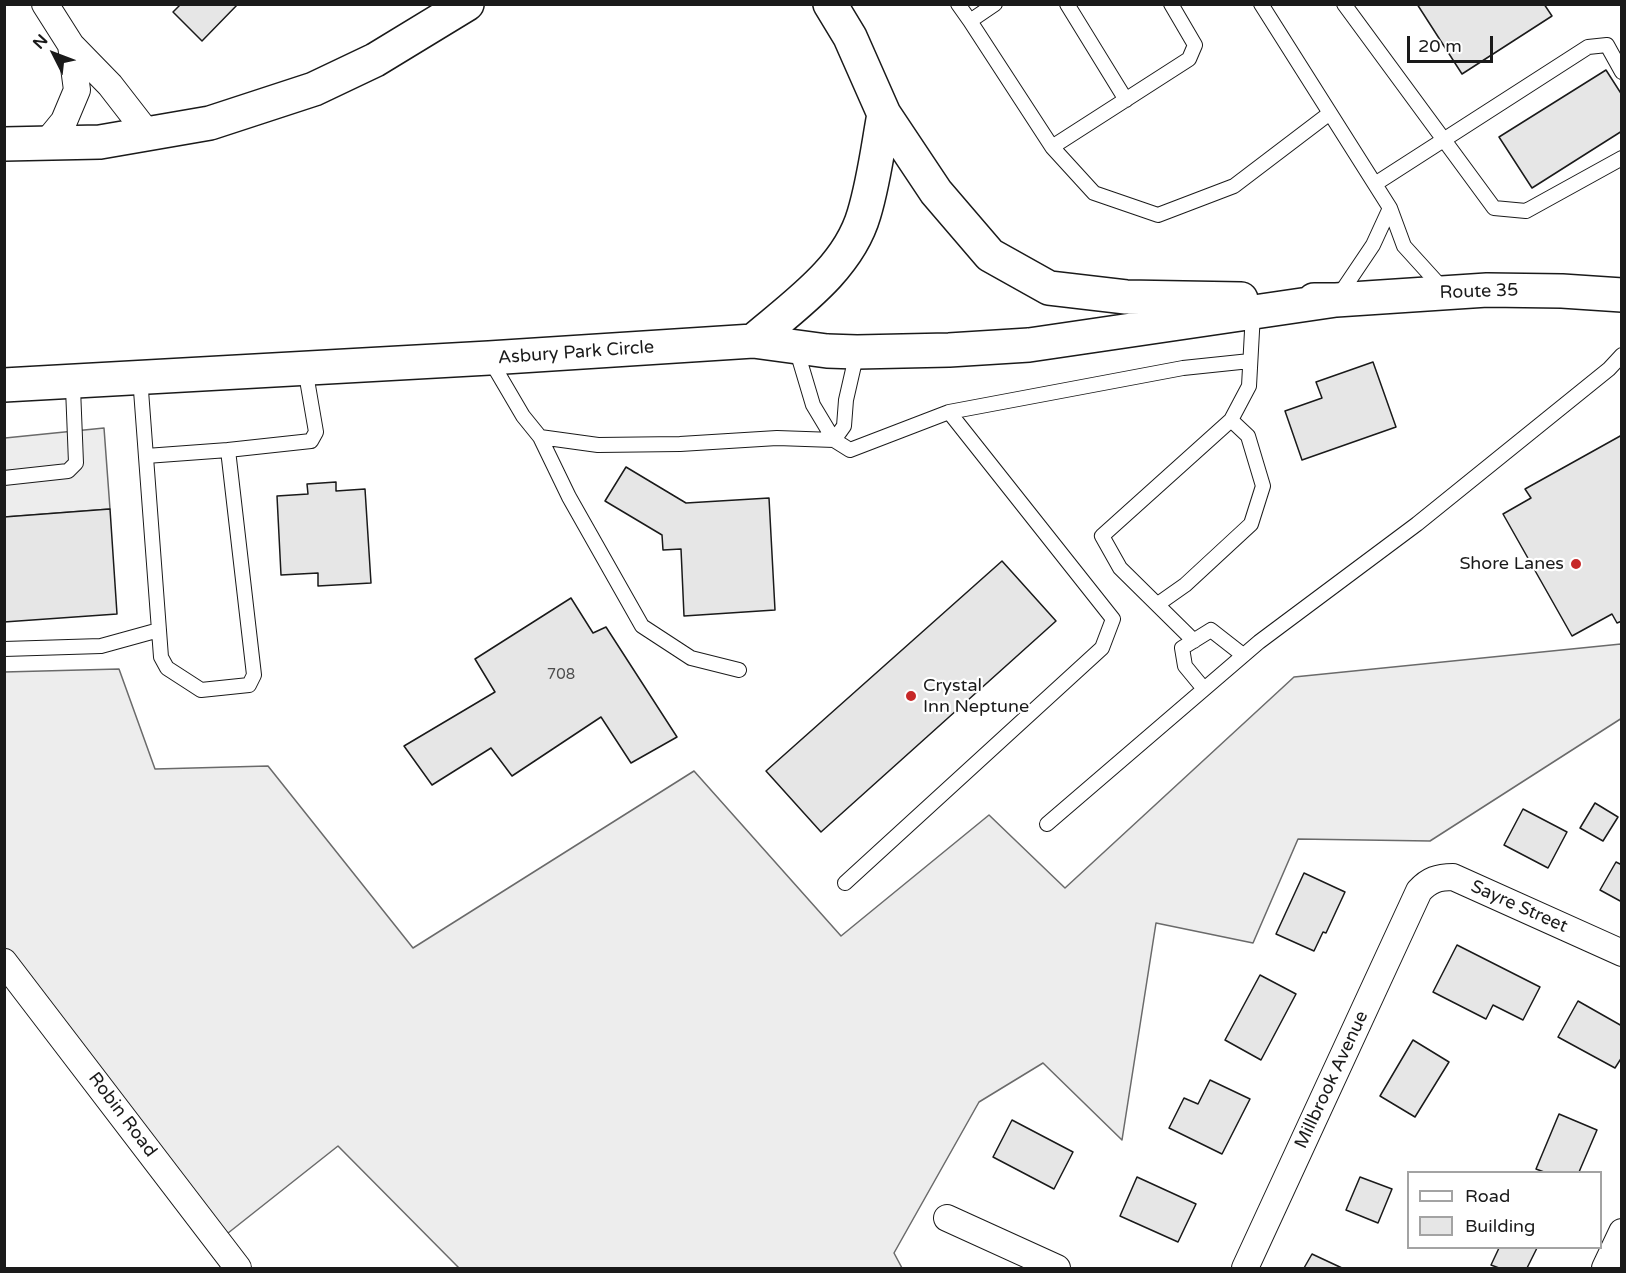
<!DOCTYPE html>
<html>
<head>
<meta charset="utf-8">
<style>
	body { margin:0 }
	#map { position:relative; width:1626px; height:1273px; overflow:hidden; background:#fff; font-family:"Varela Round",sans-serif }
	canvas { display:block }
	.frame { position:absolute; inset:0; border:6px solid #1a1a1a; pointer-events:none }
	.legend { position:absolute; left:1407px; top:1171px; width:195px; height:78px; box-sizing:border-box; background:#fff; border:2px solid #a3a3a3; margin:0; padding:8px 10px; list-style:none; font-size:18px; color:#1a1a1a }
	.legend li { display:flex; align-items:center; gap:12px; height:30px }
	.legend b { width:30px; border:2px solid #a3a3a3 }
	.north { position:absolute; left:24px; top:24px; width:60px; height:60px; -webkit-text-stroke:4px #fff; paint-order:stroke; rotate:312deg; font-size:16px; font-weight:700; line-height:24px; text-align:center; color:#1a1a1a }
	.north::after { content:''; display:block; margin:auto; width:21px; height:27px; background:#1a1a1a; clip-path:polygon(50% 0,100% 100%,50% 72%,0 100%) }
	.scale { position:absolute; left:1407px; top:36px; width:86px; height:27px; box-sizing:border-box; border:3px solid #1a1a1a; border-top:0; padding-left:8px; font-size:18px; line-height:21px; white-space:nowrap; color:#1a1a1a; -webkit-text-stroke:4px #fff; paint-order:stroke }
</style>
</head>
<body>
<div id="map">
<canvas width="1626" height="1273"></canvas>
<div class="frame"></div>
<ul class="legend">
<li><b style="height:8px;background:#fff"></b>Road</li>
<li><b style="height:16px;background:#e6e6e6"></b>Building</li>
</ul>
<div class="north">N</div>
<div class="scale">20 m</div>
</div>
<script>
const c = document.querySelector('canvas').getContext('2d');
c.lineJoin = 'round';
function fill(path, color) {
  c.fillStyle = color;
  c.fill(path, 'evenodd');
}
function strokePath(path, color, width, dash) {
  c.strokeStyle = color;
  c.lineWidth = width;
  c.lineCap = dash ? 'butt' : 'round';
  c.setLineDash(dash || []);
  c.stroke(path);
}
function label(font, color, halo, rows, align = 'center') {
  c.font = font + ' "Varela Round",sans-serif';
  c.lineWidth = 4.5;
  c.setLineDash([]);
  c.textBaseline = 'middle';
  c.strokeStyle = halo;
  c.fillStyle = color;
  for (const [text, x, y, turn = 0] of rows) {
    c.save();
    c.translate(x, y);
    c.rotate((+turn || 0) * Math.PI / 180);
    c.textAlign = isNaN(turn) ? turn : align;
    if (halo) c.strokeText(text, 0, 0);
    c.fillText(text, 0, 0);
    c.restore();
  }
}
const built = new Path2D(`
	M104,428l6,81 -105,8v-79z
	M1621,644l1,74 -192,123 -132,-2 -45,104 -97,-20 -34,217 -79,-77 -64,39 -85,151 8,15h-443l-121,-122 -120,95 -213,-264 -1,-305 115,-3 36,100 113,-3 145,182 281,-177 147,165 148,-121 76,73 229,-211z`);
fill(built, '#ededed');
strokePath(built, '#6a6a6a', 1.5);
const building = new Path2D(`
	M181,4h57l-36,37 -29,-29z
	M1417,4h127l8,12 -90,58z
	M1606,70l16,25v36l-90,57 -33,-51z
	M1373,362l23,65 -94,33 -17,-49 37,-13 -6,-16z
	M1622,435v186l-5,2 -5,-9 -40,22 -69,-122 28,-16 -6,-9z
	M626,467l60,36 83,-5 6,112 -91,6 -3,-67 -18,1 -1,-15 -57,-34z
	M336,482v9l29,-2 6,94 -53,3v-13l-37,2 -4,-79 31,-2 -1,-10z
	M110,509l7,105 -113,8v-105z
	M1002,561l54,60 -235,211 -55,-61z
	M571,598l22,35 13,-6 71,110 -46,26 -30,-46 -89,59 -21,-28 -59,37 -28,-39 91,-54 -20,-33z
	M1595,803l23,14 -15,24 -23,-13z
	M1523,809l44,23 -19,36 -44,-23z
	M1616,862l6,3v37l-22,-12z
	M1304,873l41,19 -19,41 -3,-1 -9,19 -38,-17z
	M1457,945l83,42 -17,33 -30,-15 -7,14 -53,-27z
	M1260,975l36,19 -35,66 -36,-20z
	M1578,1001l44,25v31l-7,11 -57,-31z
	M1413,1040l36,22 -34,55 -35,-21z
	M1210,1080l40,19 -28,55 -53,-26 15,-30 14,6z
	M1559,1114l38,16 -18,42h-35l-8,-3z
	M1012,1120l61,32 -19,37 -61,-32z
	M1137,1177l59,27 -18,38 -58,-26z
	M1360,1177l32,12 -14,34 -32,-13z
	M1499,1248h38l-10,20h-28l-8,-3z
	M1312,1254l30,14h-38z`);
fill(building, '#e6e6e6');
strokePath(building, '#1a1a1a', 1.5);
const service = new Path2D(`
	M958,4l12,17
	M995,4l-25,17 82,126
	M1067,4l59,96
	M1171,4l24,41 -6,14 -137,88 42,46 64,22 76,-29 96,-73
	M1261,4l129,204 14,38 39,43
	M1344,4l150,204 32,3 96,-53
	M1375,184l213,-137 19,-2 15,27
	M1338,297l35,-52 17,-37
	M796,348l17,57 21,35 10,-14 2,-26 11,-48
	M489,358l34,58 17,21 58,8 82,-1 97,-6 57,2 16,10 99,-38
	M140,377l21,280 6,11 34,22 48,-5 5,-10 -26,-225
	M540,437l29,60 73,129 49,32 48,12
	M146,456l82,-6 83,-9 5,-9 -11,-64
	M4,478l64,-7 8,-8 -3,-75
	M1158,604l27,-19 66,-61 12,-38 -15,-50 -17,-16
	M1194,641l-74,-73 -18,-32 129,-116 18,-34 4,-73
	M4,649l97,-3 58,-16
	M1204,689l-19,-23 -3,-18 29,-18 32,25
	M1047,824l212,-182 158,-118 192,-155 13,-14
	M845,883l257,-235 11,-29 -164,-207 234,-44 67,-7`);
const minor = new Path2D(`
	M45,4l26,41 39,40 38,49
	M46,143l18,-22 13,-31 -6,-45
	M4,962l234,306
	M947,1218l110,50
	M1245,1268l174,-377c10,-11 19,-14 34,-14l169,76
	M1605,1268l17,-36`);
const primary = new Path2D(`
	M830,4l20,33 34,77 52,78 54,63 59,33 77,9 115,2
	M4,144l96,-2 110,-19 104,-34 61,-29 92,-56
	M1314,300h22l151,-10 75,1 60,4
	M753,341c42,-36 95,-72 111,-127 10,-33 14,-67 20,-100
	M4,385l485,-27 264,-17 74,10 30,1 92,-2 80,-5 307,-45`);
strokePath(service, '#1a1a1a', 16);
strokePath(minor, '#1a1a1a', 28);
strokePath(primary, '#1a1a1a', 36);
strokePath(service, '#fff', 14);
strokePath(minor, '#fff', 26);
strokePath(primary, '#fff', 33);
for (const [x, y, r, color] of [
	[1576,564,6,"#c62828"],
	[911,696,6,"#c62828"]
]) {
  const dot = new Path2D();
  dot.arc(x, y, r, 0, 2 * Math.PI);
  c.fillStyle = color;
  c.fill(dot);
  strokePath(dot, '#fff', 2);
}
label('15px', '#4d4d4d', null, [
	["708",561,675]
]);
label('18px', '#1a1a1a', '#fff', [
	["Route 35",1479,292,-2],
	["Asbury Park Circle",576,353,-4],
	["Sayre Street",1519,907,24],
	["Millbrook Avenue",1332,1080,-65],
	["Robin Road",122,1115,53]
]);
label('18px', '#1a1a1a', '#fff', [
	["Shore Lanes",1564,564],
	["Crystal",923,686,"left"],
	["Inn Neptune",923,707,"left"]
], 'right');
</script>
</body>
</html>
